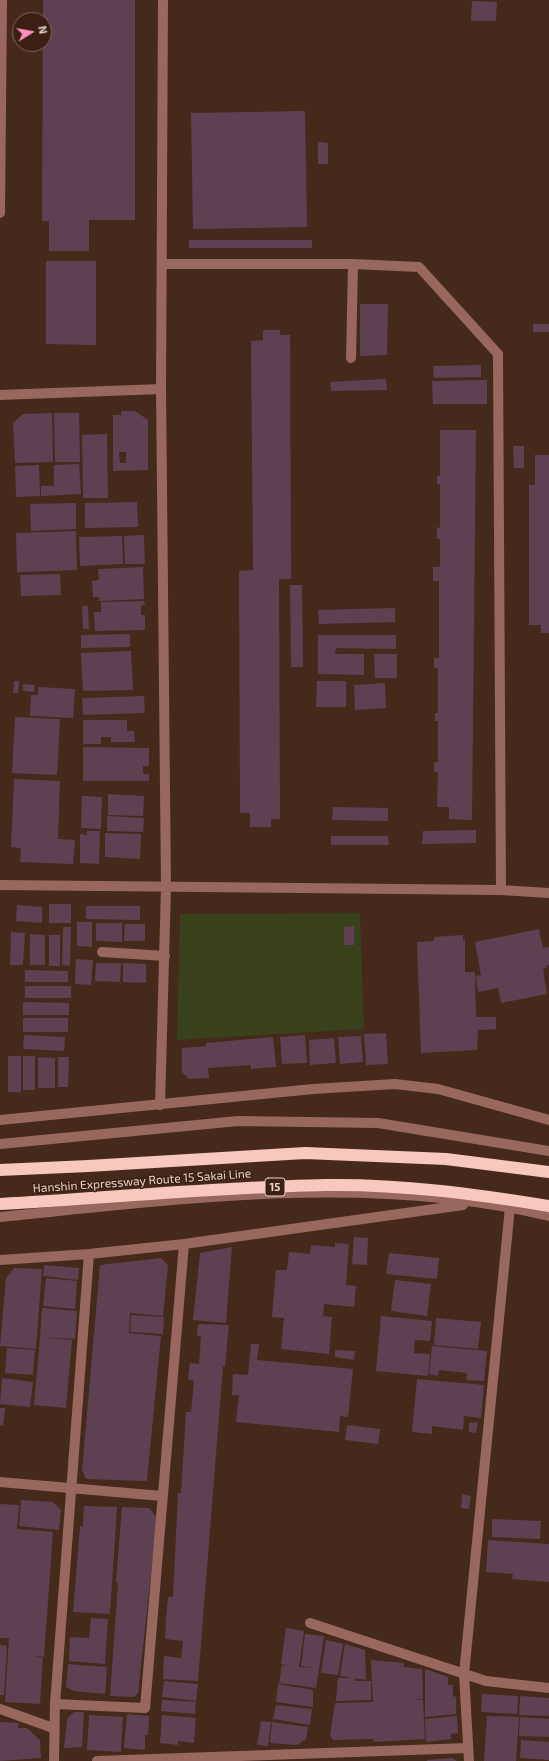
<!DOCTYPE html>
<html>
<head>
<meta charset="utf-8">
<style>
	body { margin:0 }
	#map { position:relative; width:549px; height:1761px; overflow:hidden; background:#45291b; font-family:"Exo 2",sans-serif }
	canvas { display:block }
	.north { position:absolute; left:12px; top:12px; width:40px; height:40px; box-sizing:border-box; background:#3a1f12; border:1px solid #7f675c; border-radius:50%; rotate:79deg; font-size:11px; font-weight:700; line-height:16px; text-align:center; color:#e7d4cb }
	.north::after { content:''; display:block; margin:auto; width:14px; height:18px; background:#fe8ebe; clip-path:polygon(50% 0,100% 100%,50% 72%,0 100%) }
</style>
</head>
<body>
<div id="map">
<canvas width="549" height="1761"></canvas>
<div class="north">N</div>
</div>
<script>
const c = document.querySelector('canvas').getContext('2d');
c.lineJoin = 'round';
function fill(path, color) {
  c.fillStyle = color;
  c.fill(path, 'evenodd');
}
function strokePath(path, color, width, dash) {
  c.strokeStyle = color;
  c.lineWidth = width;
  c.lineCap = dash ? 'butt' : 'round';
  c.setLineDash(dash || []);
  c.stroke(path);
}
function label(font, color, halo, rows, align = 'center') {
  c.font = font + ' "Exo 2",sans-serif';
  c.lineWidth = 3;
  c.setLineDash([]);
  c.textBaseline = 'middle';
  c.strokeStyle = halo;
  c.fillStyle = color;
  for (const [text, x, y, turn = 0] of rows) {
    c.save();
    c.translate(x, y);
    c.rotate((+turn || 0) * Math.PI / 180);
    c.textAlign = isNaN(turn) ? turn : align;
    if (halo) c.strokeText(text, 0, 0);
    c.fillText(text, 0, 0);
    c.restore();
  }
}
fill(new Path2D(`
	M360,913l4,116 -187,11 3,-126z`), '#38411c');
fill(new Path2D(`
	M43,0h92v220h-46v31h-40v-30h-7z
	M472,1l25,1 -1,19h-25z
	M305,111l2,116 -114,2 -2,-116z
	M318,142l10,1v21h-10z
	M189,240h123v8h-123z
	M46,261h50v84l-50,-1z
	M360,304h28l-1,51 -27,1z
	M533,324h16v8h-16z
	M263,330h17v5h10l1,244h-12l1,240h-9v8h-21v-14h-10l-1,-242 14,-1 -2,-229 12,-1z
	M481,365v12l-47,1 -1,-12z
	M386,379l1,11 -56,1 -1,-9z
	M487,380v24h-54l-1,-23z
	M121,411h14l13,9v50l-35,1v-56h8zM119,452h7v11h-6z
	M52,413l1,49 -38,1 -2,-40 10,-9z
	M54,413h25l1,49h-25z
	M440,430h36l-4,390 -23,-1v-12h-12l1,-35h-4v-10h4v-41h-3v-8h3v-45h-4v-10h5v-77h-6v-14h7v-28h-3v-12l3,1v-44h-3v-8h3z
	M107,434l1,64h-25l-1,-63z
	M513,446h11v22h-10z
	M535,455h14v178h-8v-8h-12v-140h6z
	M79,464l2,30 -40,2v-10h13v-21z
	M39,465l1,31 -24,1 -1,-31z
	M137,502l1,25 -53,1v-25z
	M76,503v26l-45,2 -1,-27z
	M76,531l1,39 -60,2 -1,-39z
	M144,535l1,29h-20l-1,-28z
	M122,536l1,28 -43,2 -1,-29z
	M143,567l1,32 -45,2v-4h-6l-1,-16 7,-1 -1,-11z
	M60,574l1,21 -40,1 -1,-21z
	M290,585h12l1,82h-12z
	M144,601l1,4h-4v10h4v15l-50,1 -1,-19h7v-10z
	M82,606h6l1,23h-6z
	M395,608v14l-76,2 -1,-14z
	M130,634v13l-49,1v-13z
	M318,635h78v14l-60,-1 -1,6h29v21l-46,-1z
	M131,651l2,39 -50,1 -2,-38z
	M374,654h23v24h-22z
	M14,681h5l-1,12h-5z
	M317,681h29v26h-30z
	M385,683l1,25 -31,2 -1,-25z
	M23,684l12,1 -1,7 -11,-1z
	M38,687l37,2 -2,29 -43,-2 1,-21h7z
	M144,696l1,17 -62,2 -1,-17z
	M15,717l45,2 -3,56 -45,-2z
	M83,720h44v11h7l1,11h-24v-5h-10v7h-18z
	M83,747l66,1v18h-6v8h6v7h-66z
	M14,779l46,2 -2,58 17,1 -2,24 -53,-2 1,-14 -10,-1z
	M108,794l36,2 -1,20 -35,-1z
	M82,796l20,1 -1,32 -20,-1z
	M333,807l55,1v13l-56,-1z
	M107,816l37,2 -1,14 -36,-1z
	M476,830v13l-54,1 1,-13z
	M87,831h13l-1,33 -19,-1v-29l7,1z
	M105,833l36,1 -1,25 -35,-2z
	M331,836h57l1,9h-58z
	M49,904h22v19h-22z
	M17,905l25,2v16l-26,-2z
	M86,906h54v14l-54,-1z
	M77,922h15v25l-15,-1z
	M96,923h26v19l-26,-1z
	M125,924h20v17h-21z
	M354,926v19h-10v-18z
	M63,927h8l-1,39 -8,-1z
	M539,929l4,19 6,-1v18l-3,1 1,2 -4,1 4,25 -46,9 -3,-15 -20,4 -2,-16 5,-1 -6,-33z
	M11,932l14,1 -2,32h-13z
	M30,934l15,1v30h-15z
	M49,935h11v31h-11z
	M463,935v5h2v32h10l1,45h20v12l-18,1 -1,20 -56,3 -4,-111 17,-1v-4z
	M76,959l17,1 -2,25 -16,-1z
	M96,963h25l-1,19 -25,-1z
	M123,963l23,1v19l-23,-1z
	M25,970l43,1v11h-43z
	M25,986h46v12h-46z
	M23,1002l46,1v12h-46z
	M23,1018h45v14h-45z
	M386,1033l2,31 -22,1 -2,-31z
	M24,1035l41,2 -1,14 -41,-2z
	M305,1035l2,28 -25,1 -2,-27z
	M361,1036l2,26 -23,2 -2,-27z
	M273,1037l3,30 -25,2v-4l-43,3 1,10 -20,1 -7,-7v-24l24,-2v-3z
	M334,1038l2,25 -26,2 -1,-25z
	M8,1056h13v36h-13z
	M23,1056h12v34h-12z
	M38,1057l17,1v30h-17z
	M58,1057h11l-1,30h-10z
	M354,1237l14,1 -1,27 -15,-1z
	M335,1243l14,1 -3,41 10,1 -2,21 -30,-3 -1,12 9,1 -3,37 -48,-5 3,-31 -12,-1 4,-47h11l2,-18 21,2 1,-9 24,2z
	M232,1247l-6,76 -33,-3 7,-67z
	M389,1253l50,5 -2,21 -51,-5z
	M161,1258l7,7 -5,51 -33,-3 -1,18v2l32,3 -14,144 -2,1 -59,-2 -4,-9 18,-205z
	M44,1265l35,3 -1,12 -35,-4z
	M14,1268l28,1 -6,80 -36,-3 6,-68z
	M46,1278l31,3 -2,28 -32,-3z
	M395,1280l36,4 -4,32 -36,-5z
	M42,1308l35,3 -2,28 -35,-2z
	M131,1315l33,2 -1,17 -33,-2z
	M381,1316l51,5 -2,20 -15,-1 -1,13 16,1 -2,22 -52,-5z
	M436,1318l45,4 -3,27 -44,-4z
	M198,1324l31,1 -4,41 -13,-1 11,1 -25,315 -35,-2 1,-23 17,2 2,-17 -18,-2 1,-20 2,-22h5l5,-104h3l5,-81h5l3,-31 -6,-2 2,-16 9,1 2,-28h-4z
	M40,1337l32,3 -6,68 -32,-3z
	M251,1344h8l-2,16 96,9 -5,48 -8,-1 -1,16 -103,-10 3,-27h-7l1,-21 15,1z
	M432,1346l55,5 -3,30 -18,-1 1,-7 -28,-3 -1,6 -9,-2z
	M7,1348l28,2 -2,25 -28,-2z
	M335,1350l20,1 -1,9 -19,-3z
	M2,1378l31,4 -3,25 -30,-3z
	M417,1379l67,6 -3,33 -17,-2 -1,14 -31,-4v8l-20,-2z
	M0,1408h5l-2,18 -3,-1z
	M478,1422l-2,11 -7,-1v-9z
	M347,1425l33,4 -2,15 -33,-4z
	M462,1494l9,2 -2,13 -8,-1z
	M21,1500l32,2 8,8 -2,20 -40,-4z
	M0,1504l19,1 -2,24 36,3 -9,125 -11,-1 10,2 -3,46 -35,-2 4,-64h-9z
	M84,1506l33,1 -7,107 -37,-2 7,-86h3z
	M122,1507l27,1 8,10 -19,175 -4,4 -24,-1 8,-113 -2,-1z
	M492,1519l49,2 -1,18 -48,-2z
	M488,1540l61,4v38l-37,-3 1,-5 -27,-2z
	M91,1618l17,1 -3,45 -36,-3 1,-24 19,1z
	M286,1628l18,3 -5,36 14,1 -12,-2 4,-32 19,2 -8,52 -37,-5 3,-18 11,1 -12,-2z
	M326,1640l17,4 -5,31 -17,-2z
	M345,1644l20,6 1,30 -26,-4z
	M0,1645l7,1 -3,49h-4z
	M371,1660l33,3v4l18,2 1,30 -11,1h11l2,39 -51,3 -1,-3 -40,1 -3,-5 5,-32 38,-1z
	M68,1664l39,3 -2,27 -31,-3 -8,-4z
	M425,1669l23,8v8h5v11l3,1v17l-31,3z
	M338,1678h17v3h16v19l-35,1z
	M164,1681l34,3 -2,17 -34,-4z
	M278,1684l35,6v17l-37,-5z
	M482,1694l36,2 -1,18 -36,-2z
	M520,1696l29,2v18l-30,-1z
	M162,1700l34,2 -1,12 -34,-3z
	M276,1705l36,4 -2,16 -37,-6z
	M74,1712h10l-2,35 -18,1 3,-29z
	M127,1714l22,2 -1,19h-3v15l-21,-2z
	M89,1715l34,2 -2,35 -34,-2z
	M162,1715l34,3 -2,25 -16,-2v4l-18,-2z
	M457,1716l1,17 -7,1v5l-25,3 -1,-23z
	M487,1716l32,1 -3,44h-32z
	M520,1717l29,2v18l-30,-1z
	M261,1721l10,1 -3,24 -11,-1z
	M0,1722l19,1 -1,5h9l13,12 1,18 -41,3z
	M272,1722l36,5 -2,12 -9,6 -27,-2z
	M521,1740l28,2v18l-29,-2z
	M452,1758l5,3h-30v-1z`), '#5d4153');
strokePath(new Path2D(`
	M0,213l2,-213
	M162,264h191l-2,94
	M353,264l66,3 79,87 3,536
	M0,395l161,-6
	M0,885l501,5 48,3
	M102,952l63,4
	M160,1105l6,-218 -5,-498 2,-389
	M0,1120l313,-31 82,-5 43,5 111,31
	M0,1144l238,-23 140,2 171,28
	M0,1217c182,-18 369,-44 549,-1
	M0,1260l89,-6 95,-10 279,-39
	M0,1482l162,14
	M310,1623l176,58 63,7
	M55,1704l34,-450
	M0,1709l53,19
	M54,1761l1,-57 90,4 39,-464
	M97,1761l371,-13
	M469,1761l-5,-87 46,-467`), '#98685f', 10);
strokePath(new Path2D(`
	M0,1170l88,-4 217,-13 141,6 103,13
	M0,1204c109,-6 217,-17 326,-19 75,-1 150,9 223,21`), '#f8c7be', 12);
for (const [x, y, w] of [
	[275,1187,20]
]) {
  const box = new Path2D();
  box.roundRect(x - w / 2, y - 9, w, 18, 3);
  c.fillStyle = '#3a1f12';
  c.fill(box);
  strokePath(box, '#e7d4cb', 1);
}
label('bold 11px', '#e7d4cb', null, [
	["15",275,1187]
]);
label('12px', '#e7d4cb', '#3a1f12', [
	["Hanshin Expressway Route 15 Sakai Line",142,1181,-4]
]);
</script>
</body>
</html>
